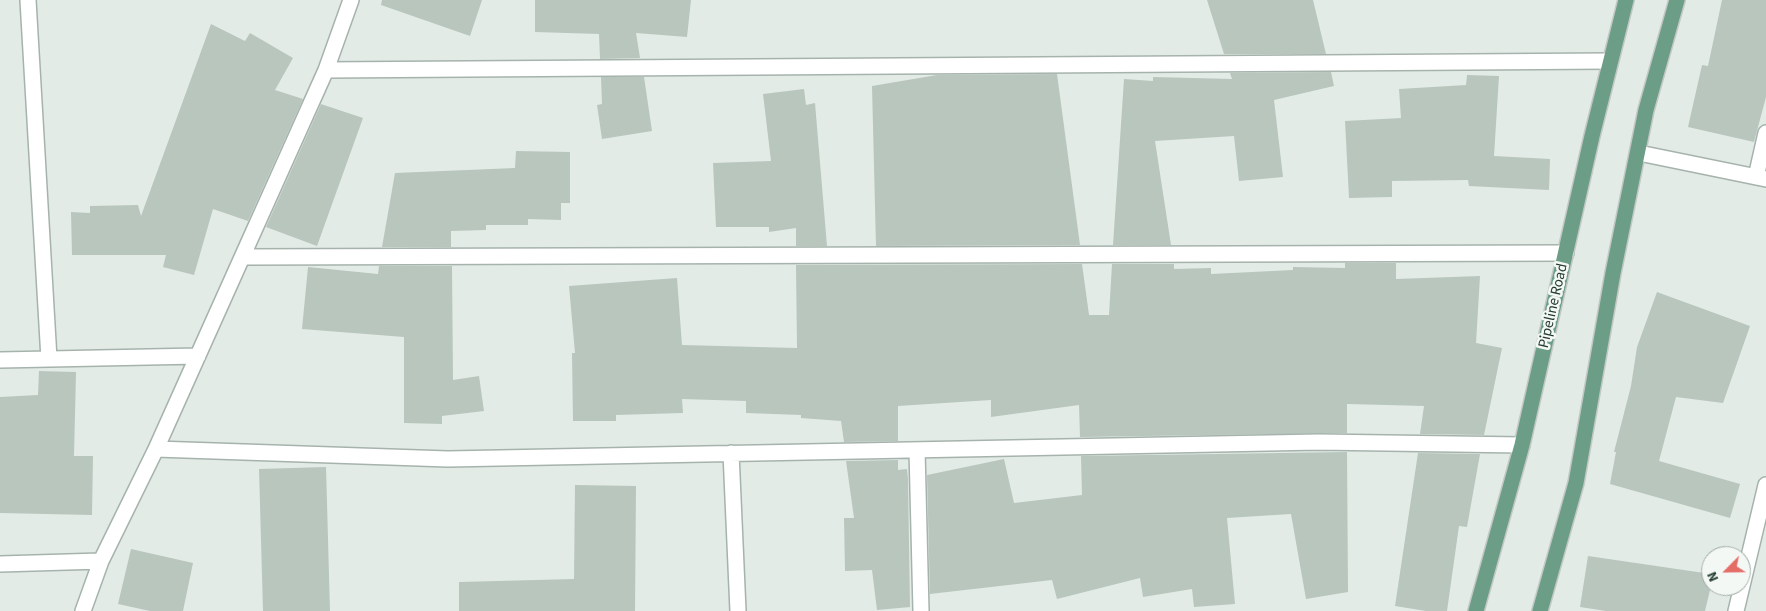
<!DOCTYPE html>
<style>
body{margin:0}
#map{position:relative;width:1766px;height:611px;overflow:hidden;background:#e3ebe6;font-family:"Source Sans 3",sans-serif}
canvas{display:block}
.north{position:absolute;left:1701px;top:546px;width:50px;height:50px;box-sizing:border-box;background:#f3f8f5;border:1px solid #a0aca6;border-radius:50%;rotate:247deg;font-size:14px;font-weight:700;line-height:20px;text-align:center;color:#243b30}
.north::after{content:'';display:block;margin:auto;width:18px;height:22px;background:#e56d68;clip-path:polygon(50% 0,100% 100%,50% 72%,0 100%)}
</style>
<div id="map">
<canvas width="1766" height="611"></canvas>
<div class="north">N</div>
</div>
<script>
const c = document.querySelector('canvas').getContext('2d');
c.lineJoin = 'round';
function fillPath(path, color) {
  c.fillStyle = color;
  c.fill(path, 'evenodd');
}
function shape(rows) {
  const path = new Path2D();
  for (const r of rows) {
    path.moveTo(r[0], r[1]);
    for (let i = 2; i < r.length; i += 2) path.lineTo(r[i], r[i + 1]);
  }
  return path;
}
function stroke(path, color, width, dash) {
  c.strokeStyle = color;
  c.lineWidth = width;
  c.lineCap = dash ? 'butt' : 'round';
  c.setLineDash(dash || []);
  c.stroke(path);
}
function write(font, color, halo, rows, align = 'center') {
  c.font = font + ' "Source Sans 3",sans-serif';
  c.lineWidth = 5;
  c.setLineDash([]);
  c.textBaseline = 'middle';
  c.strokeStyle = halo;
  c.fillStyle = color;
  for (const [text, x, y, turn = 0] of rows) {
    c.save();
    c.translate(x, y);
    c.rotate((+turn || 0) * Math.PI / 180);
    c.textAlign = isNaN(turn) ? turn : align;
    if (halo) c.strokeText(text, 0, 0);
    c.fillText(text, 0, 0);
    c.restore();
  }
}
fillPath(shape([
 [382,0,482,0,470,36,381,5],
 [535,0,691,0,687,37,636,33,640,58,600,59,599,34,535,32],
 [1207,0,1313,0,1326,54,1224,54],
 [1722,0,1766,0,1766,97,1754,142,1688,127,1702,65,1708,66],
 [211,24,245,41,250,33,293,58,275,90,303,99,248,221,213,209,194,275,163,267,166,255,72,255,71,212,90,213,90,206,138,205,141,216],
 [1331,72,1334,86,1274,100,1283,177,1239,181,1234,136,1155,141,1171,245,1113,245,1124,79,1153,81,1153,77,1232,79,1230,73],
 [1057,74,1080,245,876,246,872,86,937,75],
 [1467,75,1499,76,1494,156,1550,159,1549,190,1469,186,1468,180,1392,181,1392,197,1349,198,1345,121,1401,118,1399,89,1466,85],
 [601,77,644,77,652,131,602,139,597,105,602,104],
 [804,89,806,105,815,103,827,246,796,246,796,228,769,232,769,227,716,227,713,163,771,161,763,94],
 [321,104,363,118,317,246,266,227],
 [516,151,570,152,570,203,561,203,561,220,528,219,528,225,486,225,486,230,451,231,451,247,382,247,395,173,515,168],
 [1345,263,1396,263,1396,279,1480,276,1476,343,1502,348,1484,435,1420,434,1424,406,1347,404,1347,433,1080,437,1079,405,991,417,991,400,898,406,898,441,844,442,841,421,801,418,801,415,746,413,746,401,682,399,683,413,616,415,616,421,573,421,572,353,575,353,569,286,677,278,682,345,797,348,796,265,1082,264,1089,315,1109,315,1112,264,1174,264,1174,269,1211,268,1211,274,1293,270,1293,267,1345,268],
 [379,266,452,266,453,380,479,376,484,411,442,416,442,424,404,423,404,337,302,329,308,267,378,274],
 [1657,292,1750,326,1723,403,1676,397,1659,461,1740,484,1730,518,1610,484,1616,452,1614,452,1631,386,1637,347],
 [39,371,76,372,74,456,93,456,92,515,0,513,0,397,38,395],
 [1347,452,1348,592,1306,599,1291,514,1227,518,1235,604,1194,607,1192,589,1143,597,1140,578,1057,599,1052,580,930,594,927,475,1004,459,1014,503,1082,495,1081,456],
 [1418,453,1480,454,1467,527,1459,526,1447,611,1426,611,1395,606],
 [898,460,898,470,907,469,908,479,910,607,877,610,872,570,845,571,844,518,854,518,846,461],
 [326,467,330,611,263,611,259,469],
 [575,485,636,486,635,611,459,611,459,582,574,579],
 [131,549,193,563,183,611,150,611,118,604],
 [1588,556,1711,574,1711,586,1705,611,1606,611,1580,607]
]), '#b8c6be');
const minor = shape([
 [28,0,49,359],
 [326,70,1609,61],
 [1639,153,1766,179],
 [1756,177,1766,133],
 [244,257,1566,253],
 [0,360,198,356],
 [156,449,326,70,351,0],
 [917,450,921,611],
 [731,453,738,611],
 [0,564,101,561,156,449,448,459,1319,442,1522,445],
 [83,611,101,561],
 [1736,611,1766,485]
]);
const major = shape([
 [1476,611,1522,445,1592,136,1626,0],
 [1540,611,1576,483,1613,273,1646,110,1677,0]
]);
stroke(minor, '#a6b3ac', 18);
stroke(major, '#c2c8c5', 18);
stroke(minor, '#fff', 15);
stroke(major, '#6c9d86', 15);
write('15px', '#243b30', '#f3f8f5', [
 ["Pipeline Road",1554,306,-77]
]);
</script>
